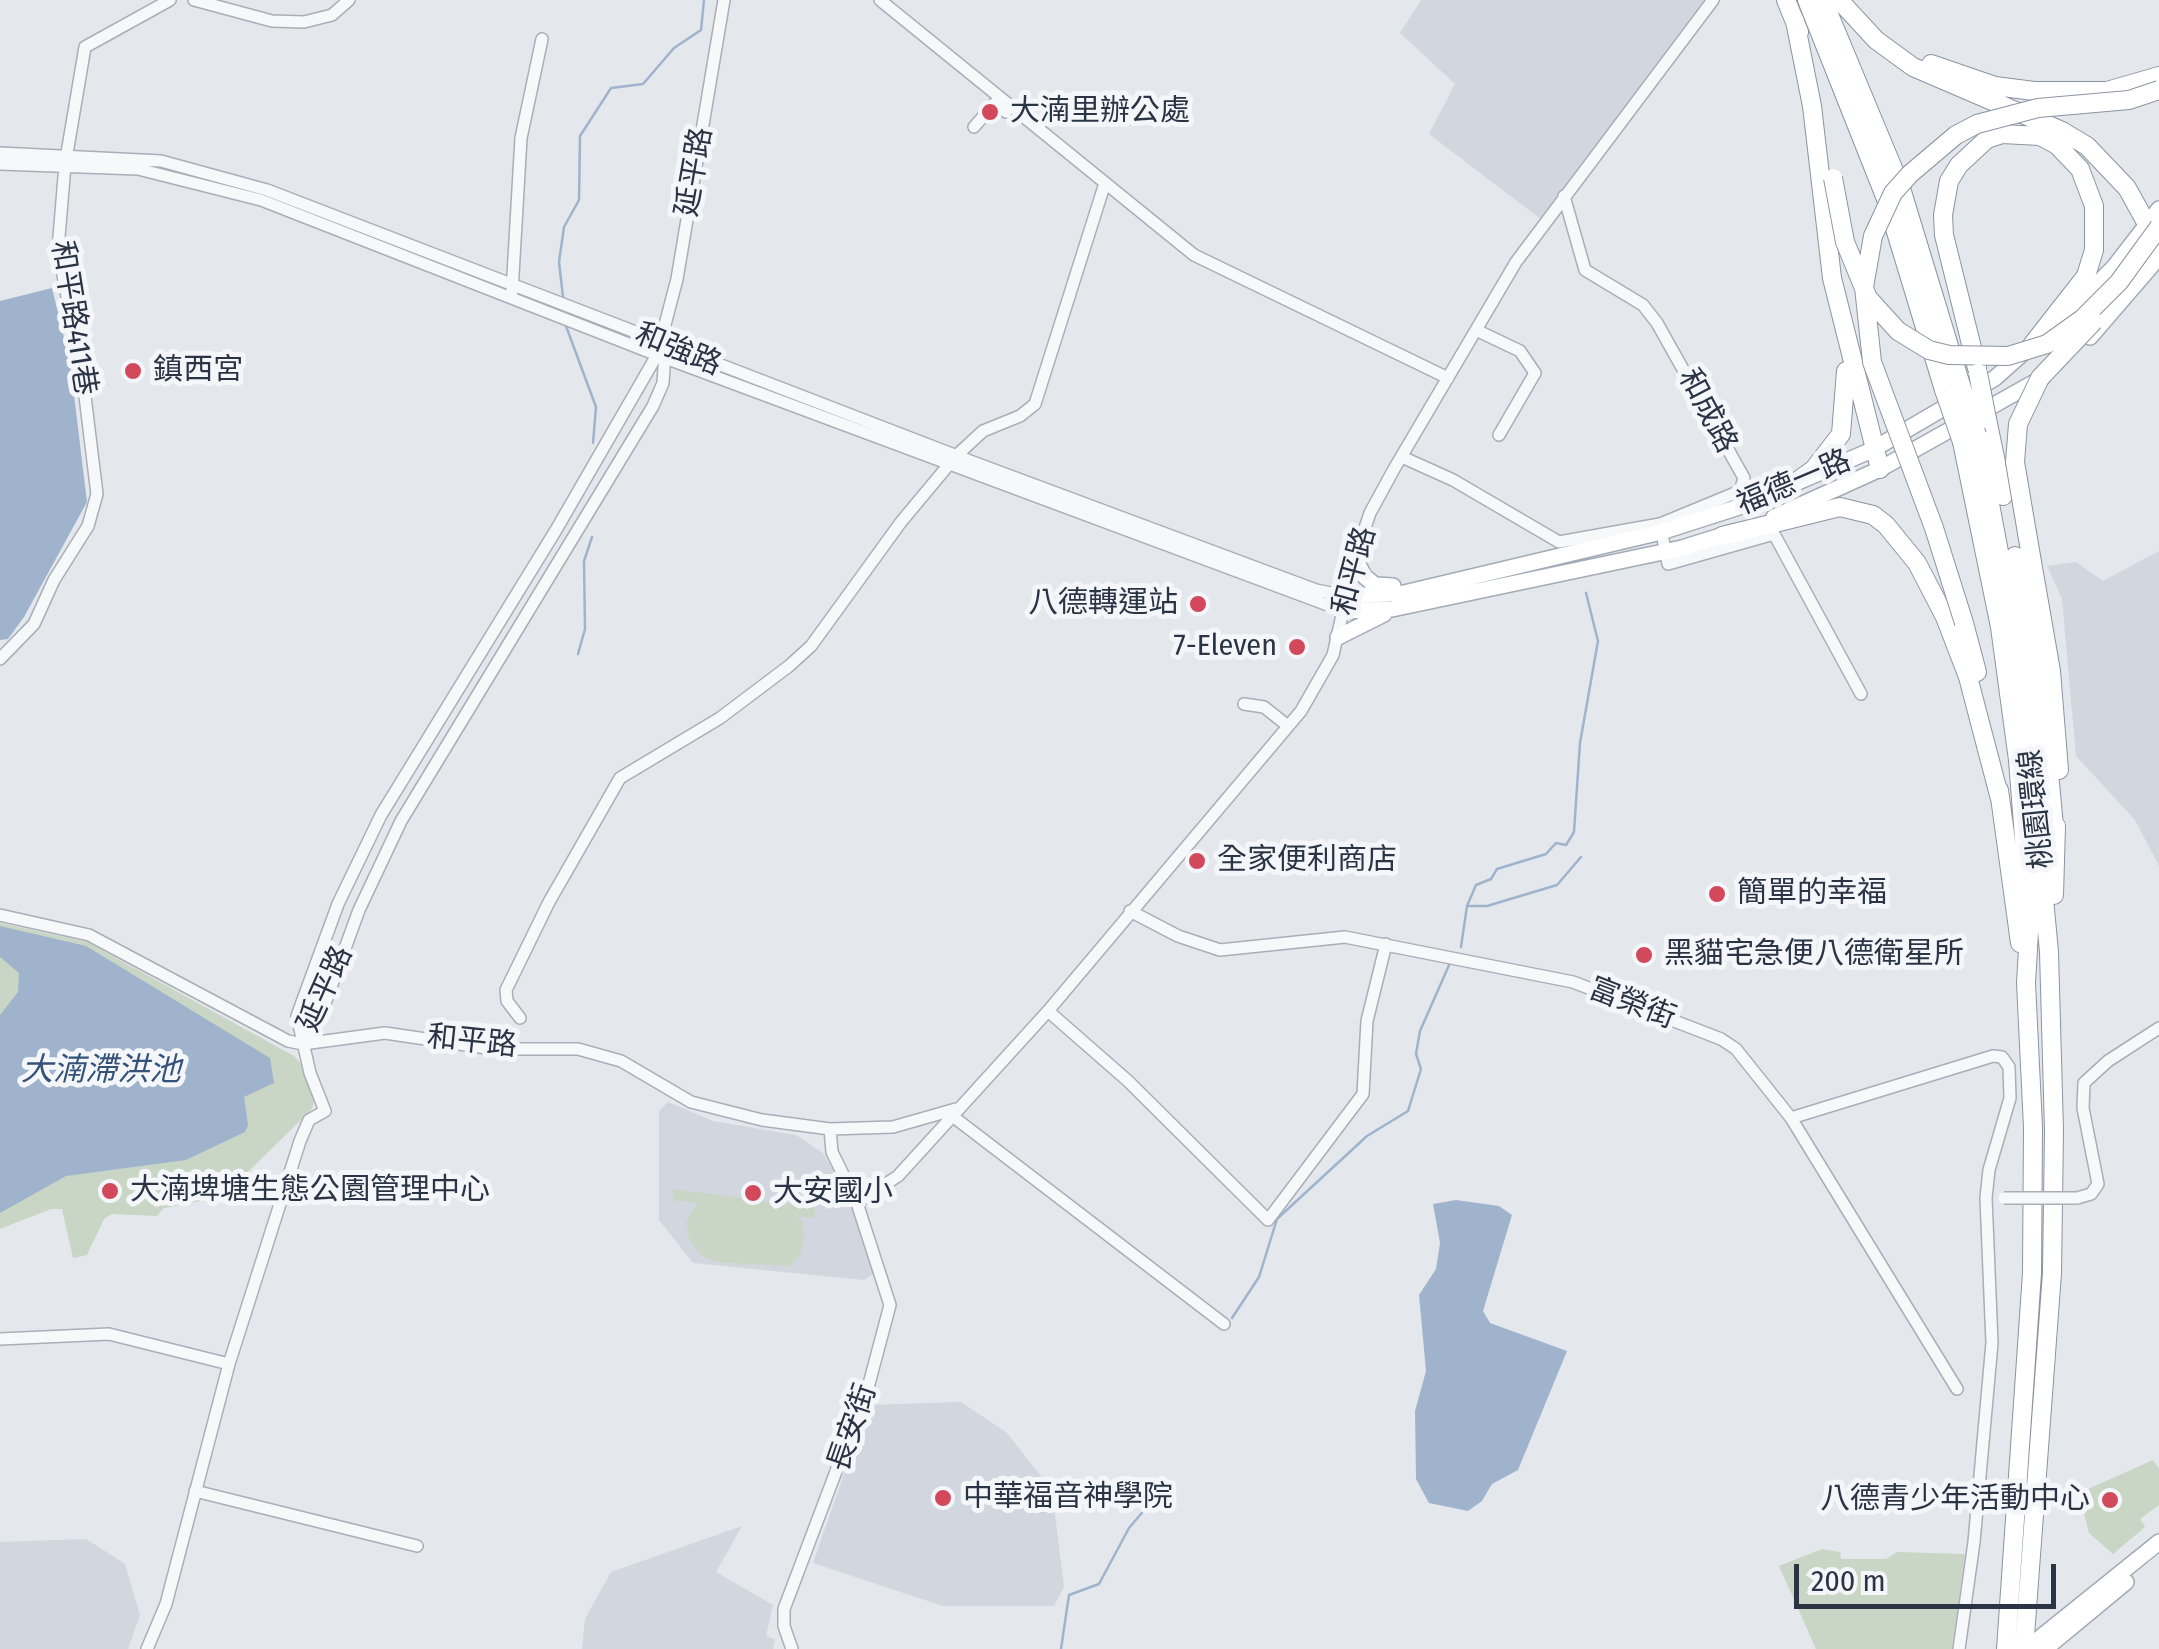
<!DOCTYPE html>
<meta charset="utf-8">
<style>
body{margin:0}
#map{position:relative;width:2159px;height:1649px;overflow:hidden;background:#e4e7ec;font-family:"Fira Sans Condensed",sans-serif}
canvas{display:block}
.scale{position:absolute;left:1794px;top:1564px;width:262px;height:45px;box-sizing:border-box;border:5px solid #2b3445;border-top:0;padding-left:12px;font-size:30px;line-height:35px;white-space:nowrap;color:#2b3445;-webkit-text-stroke:8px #f4f6f9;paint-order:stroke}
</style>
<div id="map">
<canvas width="2159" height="1649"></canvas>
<div class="scale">200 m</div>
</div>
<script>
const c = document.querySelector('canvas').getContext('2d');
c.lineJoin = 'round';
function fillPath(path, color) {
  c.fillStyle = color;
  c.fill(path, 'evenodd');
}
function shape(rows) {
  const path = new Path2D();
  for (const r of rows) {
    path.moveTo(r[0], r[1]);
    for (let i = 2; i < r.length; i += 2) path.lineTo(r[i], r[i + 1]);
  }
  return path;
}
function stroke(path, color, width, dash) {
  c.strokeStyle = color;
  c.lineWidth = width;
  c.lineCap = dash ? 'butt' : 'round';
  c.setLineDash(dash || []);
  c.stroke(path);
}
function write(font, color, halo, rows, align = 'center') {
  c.font = font + ' "Fira Sans Condensed","Noto Sans TC",sans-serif';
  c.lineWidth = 10;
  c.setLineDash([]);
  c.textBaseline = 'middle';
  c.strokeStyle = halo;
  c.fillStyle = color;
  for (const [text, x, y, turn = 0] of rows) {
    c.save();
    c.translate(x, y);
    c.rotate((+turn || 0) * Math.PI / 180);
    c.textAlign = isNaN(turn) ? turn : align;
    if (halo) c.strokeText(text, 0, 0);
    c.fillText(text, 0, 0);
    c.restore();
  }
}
fillPath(shape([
 [1421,0,1707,0,1542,220,1429,134,1455,84,1400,33],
 [2159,551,2159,866,2135,820,2076,756,2062,599,2047,566,2076,562,2103,581],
 [668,1102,713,1121,796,1135,823,1153,853,1204,877,1272,864,1280,693,1263,659,1220,659,1111],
 [961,1402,1006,1432,1044,1480,1055,1515,1064,1587,1054,1606,943,1606,813,1563,868,1405],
 [742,1526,716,1572,773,1605,766,1636,775,1639,773,1649,582,1649,585,1619,611,1572],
 [86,1539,125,1564,140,1615,128,1649,0,1649,0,1542]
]), '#d2d6de');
fillPath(shape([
 [0,923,87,942,294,1056,303,1066,315,1098,312,1109,245,1175,205,1200,164,1208,157,1216,112,1214,104,1219,87,1255,73,1258,62,1209,51,1209,0,1229],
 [674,1189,815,1208,814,1218,797,1216,803,1223,804,1239,800,1255,789,1266,715,1262,699,1254,688,1236,687,1220,698,1203,673,1200],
 [2153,1460,2159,1469,2159,1505,2140,1519,2145,1527,2113,1554,2089,1533,2079,1493],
 [1822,1549,1840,1552,1841,1559,1886,1559,1897,1552,1965,1554,1952,1649,1816,1649,1779,1566]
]), '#c9d6c5');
fillPath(shape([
 [52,288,70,362,87,502,24,617,8,639,0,640,0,301],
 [0,926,86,946,270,1058,274,1083,244,1097,248,1125,245,1132,186,1160,66,1176,0,1213,0,1015,18,992,19,973,0,957],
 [1456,1200,1499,1206,1512,1215,1483,1311,1490,1323,1567,1351,1518,1470,1492,1484,1482,1501,1468,1511,1429,1503,1416,1479,1415,1411,1426,1371,1419,1295,1436,1269,1440,1243,1433,1204]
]), '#9fb4cc');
stroke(shape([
 [563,297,559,262,564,227,579,200,580,136,611,88,643,84,674,48,701,30,704,0],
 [566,326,596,407,593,443],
 [578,654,585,629,584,561,592,537],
 [1468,906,1487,906,1557,885,1581,857],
 [1461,947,1467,906,1476,885,1491,879,1497,869,1546,854,1556,843,1566,845,1574,832,1580,743,1598,641,1586,593],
 [1232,1318,1259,1277,1277,1219,1367,1136,1408,1111,1421,1069,1416,1054,1420,1031,1450,963],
 [1061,1649,1069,1595,1099,1584,1129,1528,1146,1508,1146,1494]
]), '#9fb4cc', 2.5);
const minor = shape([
 [194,0,272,21,304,22,332,15,349,0],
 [880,0,1194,255,1448,378],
 [974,127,995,103,1006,112],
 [0,153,161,161,267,190,970,461,1316,590,1346,596],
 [0,164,138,169,261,200,657,355,1344,611],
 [1564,196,1585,270,1643,305,1657,323,1744,478,1740,491,1660,524,1668,564,1774,534,1861,694],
 [512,292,521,138,542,39],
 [1476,330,1520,351,1535,373,1499,435],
 [1402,457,1453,480,1559,542,1660,524],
 [0,659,34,624,54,580,88,526,97,494,83,380,58,249,65,165,85,47,170,0],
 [1244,704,1264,707,1288,726],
 [1130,911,1178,936,1220,950,1345,937,1573,982,1721,1039,1736,1049,1791,1118,1957,1389],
 [0,915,89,935,288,1041,303,1044,385,1033,493,1049,578,1049,621,1061,691,1102,762,1120,830,1129,893,1127,956,1109],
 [1048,1011,1128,1081,1268,1220,1363,1094,1367,1021,1386,944],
 [520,1018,507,1001,506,990,549,902,620,778,720,718,789,666,811,646,901,522,956,456,983,431,1020,416,1035,404,1105,183],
 [303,1044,320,1017,359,910,401,821,653,406,663,383,665,353],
 [951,1115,1224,1324],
 [1791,1118,1993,1056,2002,1057,2009,1067,2010,1098,1989,1170,1986,1198,1992,1343,1974,1542,1959,1649],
 [2077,1198,2091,1194,2098,1184,2083,1108,2084,1083,2108,1061,2159,1028],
 [857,1203,898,1176,1048,1011,1301,711,1333,655,1355,558,1370,513,1394,469,1516,262,1713,0],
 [0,1339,109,1334,229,1364],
 [195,1491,417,1546],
 [147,1649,166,1604,229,1364,300,1141,309,1120,325,1111,310,1073,297,1016,338,904,381,815,556,530,657,355,677,279,724,0],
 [792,1649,784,1626,784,1609,869,1384,890,1305,857,1203,832,1152,830,1129]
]);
const major = shape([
 [2049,332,2114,267,2159,209],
 [2090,337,2159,257],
 [1774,517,1880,469,2042,378],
 [1355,558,1364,576,1375,585,1393,586],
 [1346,596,1404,593,1661,532,1742,506,1872,450,1995,378,2023,353],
 [1344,611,1392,609,1682,548,1733,532],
 [1338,637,1384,614],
 [2026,1649,2159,1542],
 [2045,1649,2126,1582]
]);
const highway = shape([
 [1786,0,1799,32],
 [1807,0,1886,199,1944,390],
 [1823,0,1900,185,1960,382],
 [1839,0,1876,40,1913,67,2062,131,2087,146,2127,188,2148,226,2158,259],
 [1795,21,1812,106,1832,278,1880,469],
 [1931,64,1995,86,2034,91,2107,91,2159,76],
 [1977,368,1944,235,1943,215,1949,181,1959,165,1987,139,2002,134,2040,136,2057,145,2080,169,2094,206,2094,250,2086,276,2032,345],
 [1987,419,2003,496],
 [1977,435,2024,685,2049,952,2054,1131,2052,1273,2024,1649],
 [1962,442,2000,627,2018,760,2030,915,2026,983,2033,1127,2032,1273,2006,1649],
 [1782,492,1814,469,1841,434,1846,371],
 [2027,533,2051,671,2059,770],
 [1722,536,1840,507,1873,515,1886,525,1917,563,1945,617,1968,677,2000,799],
 [2015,556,2043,708,2055,837],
 [1964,623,1977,672],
 [1999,790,2020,943],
 [2054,895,2056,826]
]);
stroke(minor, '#a9aeb7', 14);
stroke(major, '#a3abb8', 18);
stroke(highway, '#8b94a3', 20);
stroke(minor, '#f7f8fa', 11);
stroke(major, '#fff', 15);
stroke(highway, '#fff', 18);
const minorBridge = shape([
 [2004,1198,2077,1198]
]);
const highwayBridge = shape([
 [1833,178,1845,242,1868,298,1898,331,1929,350,1949,355,2008,356,2047,344,2082,319,2119,282,2159,227],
 [1978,373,1987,419],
 [1960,382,1977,435],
 [1944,390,1962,442],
 [2027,533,2015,462,2018,424,2040,378,2094,321],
 [1964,623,1934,528,1872,362,1864,287,1873,236,1893,193,1910,174,1956,135,1977,124,2038,108,2129,100,2159,90]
]);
stroke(minorBridge, '#a9aeb7', 14, []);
stroke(highwayBridge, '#8b94a3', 20, []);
stroke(minorBridge, '#f7f8fa', 11);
stroke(highwayBridge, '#fff', 18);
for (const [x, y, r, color] of [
 [990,112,10,"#d1495b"],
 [133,371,10,"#d1495b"],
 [1198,604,10,"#d1495b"],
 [1297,647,10,"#d1495b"],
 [1197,861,10,"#d1495b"],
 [1717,894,10,"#d1495b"],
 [1644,955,10,"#d1495b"],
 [110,1191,10,"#d1495b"],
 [753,1193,10,"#d1495b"],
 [943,1498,10,"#d1495b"],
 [2110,1500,10,"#d1495b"]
]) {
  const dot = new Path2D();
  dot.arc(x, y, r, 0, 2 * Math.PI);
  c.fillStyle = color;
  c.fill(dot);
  stroke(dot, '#f4f6f9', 4);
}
write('30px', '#2b3445', '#f4f6f9', [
 ["大湳里辦公處",1010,112],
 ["鎮西宮",153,371],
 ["八德轉運站",1178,604,"right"],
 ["7-Eleven",1277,647,"right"],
 ["全家便利商店",1217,861],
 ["簡單的幸福",1737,894],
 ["黑貓宅急便八德衛星所",1664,955],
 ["大湳埤塘生態公園管理中心",130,1191],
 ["大安國小",773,1193],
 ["中華福音神學院",963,1498],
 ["八德青少年活動中心",2090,1500,"right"]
], 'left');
write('30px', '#2b3445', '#f4f6f9', [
 ["延平路",695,172,-80],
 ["和平路411巷",73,318,81],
 ["和強路",678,350,22],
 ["和成路",1707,411,62],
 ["福德一路",1794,483,-23],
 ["和平路",1355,571,-75],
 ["桃園環線",2037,809,-96],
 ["延平路",326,989,-66],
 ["富榮街",1632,1004,21],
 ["和平路",472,1042,6],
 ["長安街",853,1428,-71]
]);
write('italic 32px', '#34527a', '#f4f6f9', [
 ["大湳滯洪池",101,1071]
]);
</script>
